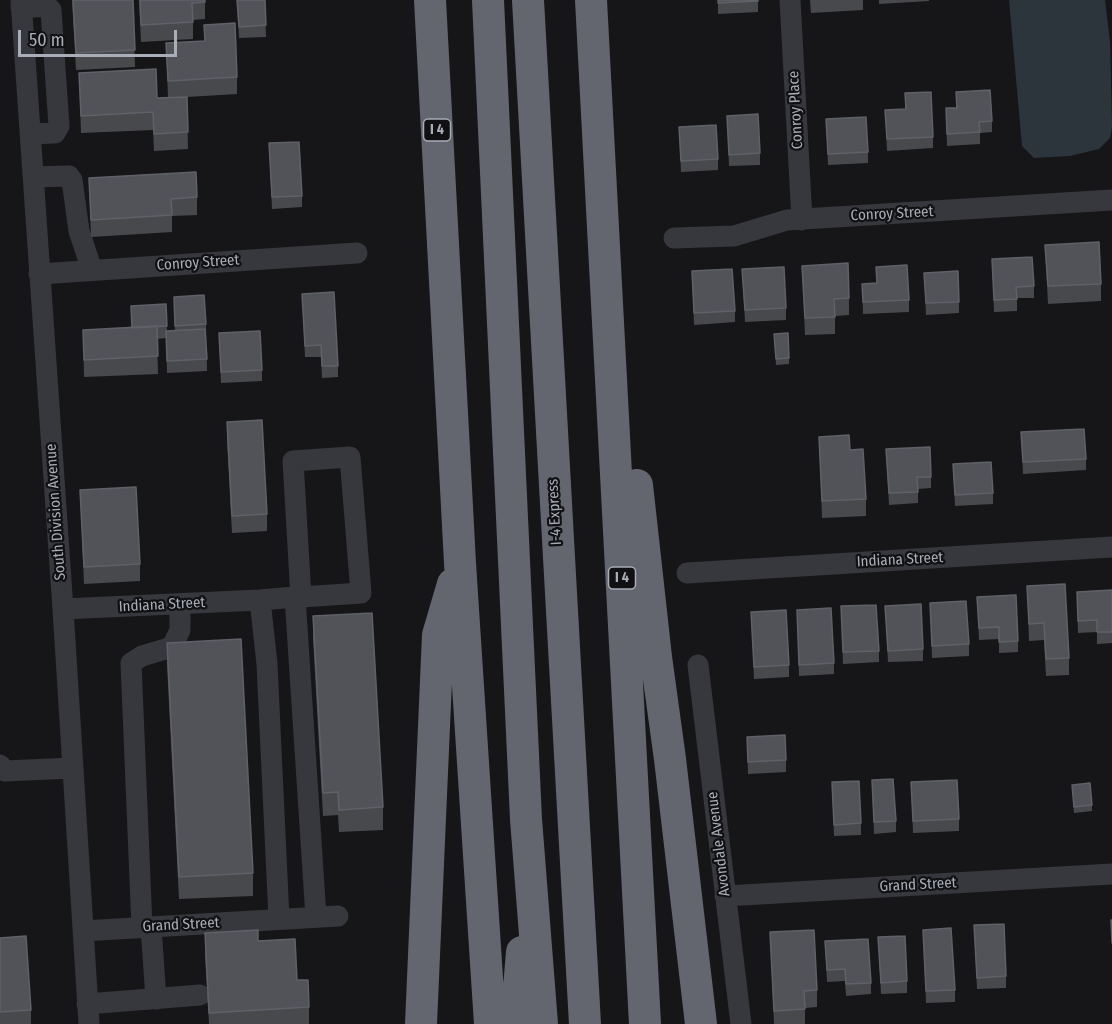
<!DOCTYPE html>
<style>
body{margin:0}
#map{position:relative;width:1112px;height:1024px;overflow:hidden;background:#161618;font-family:"Fira Sans Condensed",sans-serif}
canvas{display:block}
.scale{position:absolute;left:18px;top:30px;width:159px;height:27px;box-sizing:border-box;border:3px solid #a8adb8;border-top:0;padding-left:8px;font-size:18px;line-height:21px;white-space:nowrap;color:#a8adb8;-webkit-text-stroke:4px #111113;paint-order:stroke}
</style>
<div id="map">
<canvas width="1112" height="1024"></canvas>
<div class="scale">50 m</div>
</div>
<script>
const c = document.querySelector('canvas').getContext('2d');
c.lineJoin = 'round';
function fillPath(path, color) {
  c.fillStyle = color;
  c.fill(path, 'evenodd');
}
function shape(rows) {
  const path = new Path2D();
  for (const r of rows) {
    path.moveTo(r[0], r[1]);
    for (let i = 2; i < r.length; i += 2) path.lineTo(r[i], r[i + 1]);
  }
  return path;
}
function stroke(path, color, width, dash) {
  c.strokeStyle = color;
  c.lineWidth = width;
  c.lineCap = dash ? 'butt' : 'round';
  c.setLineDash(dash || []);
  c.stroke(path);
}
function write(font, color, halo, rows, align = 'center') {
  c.font = font + ' "Fira Sans Condensed",sans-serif';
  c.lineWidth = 4.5;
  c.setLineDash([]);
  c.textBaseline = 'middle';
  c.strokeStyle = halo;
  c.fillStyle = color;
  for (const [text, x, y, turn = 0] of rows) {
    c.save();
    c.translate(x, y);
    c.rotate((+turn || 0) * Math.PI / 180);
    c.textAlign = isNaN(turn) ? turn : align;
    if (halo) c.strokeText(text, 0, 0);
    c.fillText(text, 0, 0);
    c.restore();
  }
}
fillPath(shape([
 [1009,0,1105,0,1110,42,1112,127,1110,138,1099,149,1070,156,1034,158,1022,146]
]), '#2c353c');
stroke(shape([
 [21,0,63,609,89,1024],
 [790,0,802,220],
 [21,8,47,6,51,10,59,126,55,133,30,134],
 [33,177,69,176,72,180,79,231,92,270],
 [674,238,734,236,787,220,1112,200],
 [39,274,357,253],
 [687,573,1112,547],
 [295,597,316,917],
 [260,600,267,664,279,919],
 [63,609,260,600,295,597,301,597,361,593,350,457,293,461,301,597],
 [698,665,741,1024],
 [0,765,5,771,72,768],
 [725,896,1112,874],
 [142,927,131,663,142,656,172,647,180,630,180,604],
 [151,927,156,999],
 [83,931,338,916],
 [87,1004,200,995]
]), '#37383d', 21);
stroke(shape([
 [430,0,460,563,490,1024],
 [488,0,526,819,542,1024],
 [528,0,585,1024],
 [591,0,645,1024],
 [637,485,656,657,670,759,701,1024],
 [421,1024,438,635,453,584],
 [516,1024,522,952]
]), '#63666e', 32);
fillPath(shape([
 [72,0,133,0,135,67,76,70],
 [139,0,205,0,205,19,193,20,193,39,141,42],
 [237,0,265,0,266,37,239,38],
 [718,0,758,0,758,12,718,14],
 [810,0,863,0,863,10,811,13],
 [879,0,929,0,929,1,879,4],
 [204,25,237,77,237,94,187,97,188,149,154,151,153,130,81,133,79,73,157,98,168,98,166,43,204,41],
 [956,92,992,121,992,132,980,133,980,144,947,146,946,108,956,108],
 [905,93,933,137,933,148,887,151,885,110,905,109],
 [727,116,760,153,760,165,729,166],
 [826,119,868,152,868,163,828,165],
 [679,127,718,159,718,170,681,172],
 [269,143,302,196,302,207,272,209],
 [89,178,197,197,197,215,172,216,172,232,91,237],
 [1045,245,1101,284,1101,301,1048,304],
 [992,259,1034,286,1034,298,1017,298,1017,311,994,312],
 [802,266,849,298,849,315,835,316,835,334,805,335],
 [876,267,909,300,909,312,863,314,862,284,876,283],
 [742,269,786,308,786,320,745,322],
 [692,271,735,311,735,322,694,325],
 [924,273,959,302,959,313,926,315],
 [302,294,338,366,338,377,322,378,321,357,305,357],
 [174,297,206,324,207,371,167,373,166,338,157,339,158,374,84,377,83,330,132,328,131,306,166,304,167,331,175,331],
 [219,333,262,370,262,381,221,383],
 [774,334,789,358,789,364,776,365],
 [227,422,267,514,267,531,232,533,227,439],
 [1021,432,1086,459,1086,470,1023,474],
 [819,437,866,499,866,516,822,518],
 [886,449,931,477,931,488,918,489,918,503,889,505],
 [953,464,993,493,993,504,955,506],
 [80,490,140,564,140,581,84,584],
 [1027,586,1069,658,1069,675,1046,676,1044,640,1029,641],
 [1112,590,1112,643,1097,644,1097,632,1078,633,1077,592],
 [977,597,1018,641,1018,652,999,653,999,639,979,640],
 [930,603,969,644,969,656,932,658],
 [841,606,879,651,879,662,843,664],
 [885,606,923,649,923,661,888,662],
 [797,610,834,663,834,674,799,676],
 [751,612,789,665,789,677,754,679],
 [313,616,383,807,383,830,339,832,338,815,323,816,313,639],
 [167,643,253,873,253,896,179,899,167,665],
 [747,737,786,760,786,772,748,774],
 [872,780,896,821,896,832,874,834],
 [832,782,861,823,861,835,834,836],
 [911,782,959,819,959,831,913,833],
 [1072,785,1092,805,1092,811,1074,813],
 [974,925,1006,976,1006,988,977,989],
 [923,930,955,990,955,1002,926,1003],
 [770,932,817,990,817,1007,805,1008,805,1024,774,1024],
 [205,933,258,941,297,980,309,1007,309,1024,209,1024,205,955],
 [878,937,907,981,907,993,881,994],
 [0,938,31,1010,31,1024,0,1024],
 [825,941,871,983,871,994,846,996,845,981,827,982]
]), '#47494d');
const building = shape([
 [73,0,133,0,135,50,76,53,73,0],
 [140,0,205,0,205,2,192,3,193,22,141,25,140,0],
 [237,0,265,0,266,25,239,27,237,0],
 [718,0,758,0,758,1,718,3,718,0],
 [235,23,237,77,168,81,166,43,205,41,204,25,235,23],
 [156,69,157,98,187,97,188,132,154,134,153,112,81,116,79,73,156,69],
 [990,90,992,121,979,122,980,132,947,134,946,108,957,108,956,92,990,90],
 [931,92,933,137,887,139,885,110,906,109,905,93,931,92],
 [758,114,760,153,729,155,727,116,758,114],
 [866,117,868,152,828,154,826,119,866,117],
 [716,125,718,159,681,161,679,127,716,125],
 [299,142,302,196,272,197,269,143,299,142],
 [196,172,197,197,171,199,172,215,91,220,89,178,196,172],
 [1099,242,1101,284,1048,286,1045,245,1099,242],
 [1032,257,1034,286,1016,287,1017,299,994,300,992,259,1032,257],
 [848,263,849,298,834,299,835,317,805,318,802,266,848,263],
 [907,265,909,300,863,302,862,284,877,283,876,267,907,265],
 [784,267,786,308,745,310,742,269,784,267],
 [732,269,735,311,694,313,692,271,732,269],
 [958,271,959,302,926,303,924,273,958,271],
 [334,292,338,366,322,366,321,345,305,346,302,294,334,292],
 [204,295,206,324,175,326,174,297,204,295],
 [166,304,167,326,132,328,131,306,166,304],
 [157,326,158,356,84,360,83,330,157,326],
 [205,329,207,359,167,361,166,331,205,329],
 [260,331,262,370,221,372,219,333,260,331],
 [788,333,789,358,776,359,774,334,788,333],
 [262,420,267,514,232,516,227,422,262,420],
 [1084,429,1086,459,1023,462,1021,432,1084,429],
 [849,435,850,450,863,449,866,499,822,501,819,437,849,435],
 [930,447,931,477,917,477,918,492,889,493,886,449,930,447],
 [991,462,993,493,955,495,953,464,991,462],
 [136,487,140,564,84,567,80,490,136,487],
 [1065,584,1069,658,1046,659,1044,623,1029,624,1027,586,1065,584],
 [1112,590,1112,632,1097,632,1097,620,1078,621,1077,592,1112,590],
 [1016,595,1018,641,999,642,999,627,979,628,977,597,1016,595],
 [966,601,969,644,932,646,930,603,966,601],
 [921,604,923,649,888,651,885,606,921,604],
 [876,605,879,651,843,652,841,606,876,605],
 [831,608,834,663,799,665,797,610,831,608],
 [786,610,789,665,754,667,751,612,786,610],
 [372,613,383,807,339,810,338,792,323,793,313,616,372,613],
 [241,639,253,873,179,877,167,643,241,639],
 [785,735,786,760,748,762,747,737,785,735],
 [893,779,896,821,874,822,872,780,893,779],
 [957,780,959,819,913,821,911,782,957,780],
 [859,781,861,823,834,825,832,782,859,781],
 [1090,783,1092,805,1074,807,1072,785,1090,783],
 [1111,920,1112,920,1112,943,1111,920],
 [1004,924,1006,976,977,978,974,925,1004,924],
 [951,928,955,990,926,991,923,930,951,928],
 [258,930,258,941,295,939,297,980,308,980,309,1007,209,1013,205,933,258,930],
 [814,930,817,990,804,991,805,1009,774,1011,770,932,814,930],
 [26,936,31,1010,0,1012,0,938,26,936],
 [905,936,907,981,881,983,878,937,905,936],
 [868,939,871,983,846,984,845,969,827,970,825,941,868,939]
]);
fillPath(building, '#525359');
stroke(building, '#5f6168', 1.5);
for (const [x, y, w] of [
 [437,130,27],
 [622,578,27]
]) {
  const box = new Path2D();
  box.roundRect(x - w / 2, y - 11, w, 22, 4.5);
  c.fillStyle = '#111113';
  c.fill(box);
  stroke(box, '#a8adb8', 1.5);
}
write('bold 14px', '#a8adb8', null, [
 ["I 4",437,130],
 ["I 4",622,578]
]);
write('15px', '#a8adb8', '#111113', [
 ["Conroy Place",796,110,-93],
 ["Conroy Street",892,214,-3],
 ["Conroy Street",198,263,-4],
 ["South Division Avenue",56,512,-94],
 ["I-4 Express",555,512,-93],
 ["Indiana Street",900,560,-3],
 ["Indiana Street",162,605,-3],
 ["Avondale Avenue",719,844,-97],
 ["Grand Street",918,885,-3],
 ["Grand Street",181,925,-3]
]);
</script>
